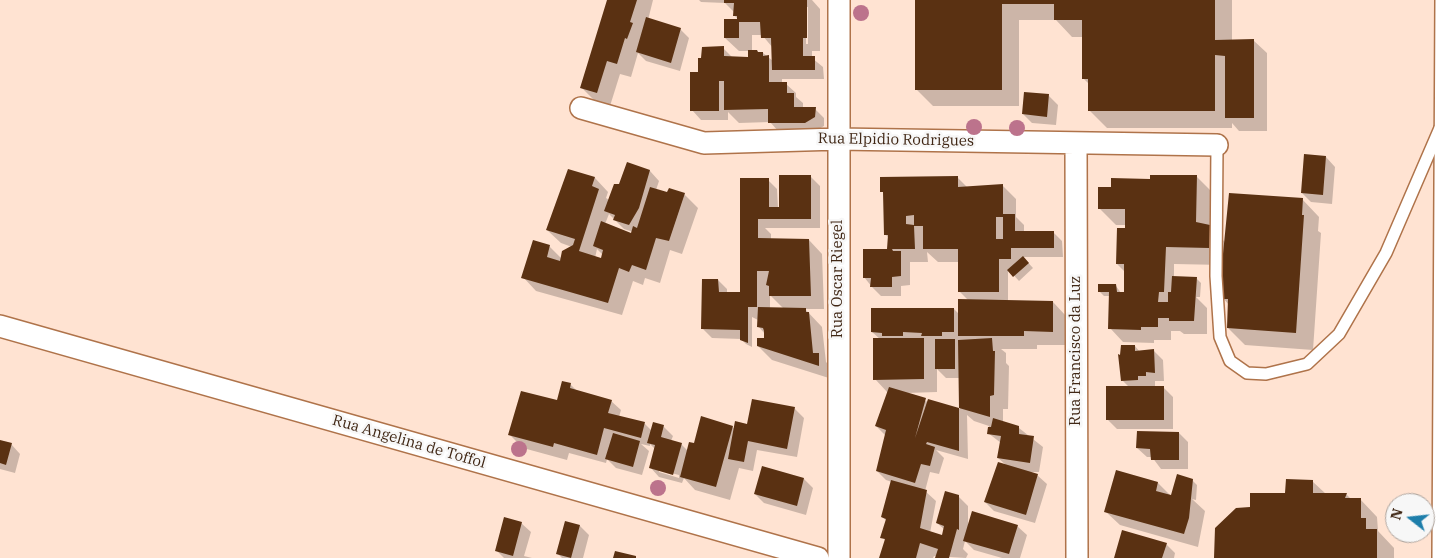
<!DOCTYPE html>
<style>
body{margin:0}
#map{position:relative;width:1450px;height:558px;overflow:hidden;background:#ffe3d2;font-family:"IBM Plex Serif",serif}
canvas{display:block}
.north{position:absolute;left:1385px;top:493px;width:50px;height:50px;box-sizing:border-box;background:#f7f7f7;border:1px solid #aea49d;border-radius:50%;rotate:286deg;font-size:14px;font-weight:700;line-height:20px;text-align:center;color:#402715}
.north::after{content:'';display:block;margin:auto;width:18px;height:22px;background:#1e7eaa;clip-path:polygon(50% 0,100% 100%,50% 72%,0 100%)}
</style>
<div id="map">
<canvas width="1450" height="558"></canvas>
<div class="north">N</div>
</div>
<script>
const c = document.querySelector('canvas').getContext('2d');
c.lineJoin = 'round';
function fillPath(path, color) {
  c.fillStyle = color;
  c.fill(path, 'evenodd');
}
function shape(rows) {
  const path = new Path2D();
  for (const r of rows) {
    path.moveTo(r[0], r[1]);
    for (let i = 2; i < r.length; i += 2) path.lineTo(r[i], r[i + 1]);
  }
  return path;
}
function stroke(path, color, width, dash) {
  c.strokeStyle = color;
  c.lineWidth = width;
  c.lineCap = dash ? 'butt' : 'round';
  c.setLineDash(dash || []);
  c.stroke(path);
}
function write(font, color, halo, rows, align = 'center') {
  c.font = font + ' "IBM Plex Serif",serif';
  c.lineWidth = 5;
  c.setLineDash([]);
  c.textBaseline = 'middle';
  c.strokeStyle = halo;
  c.fillStyle = color;
  for (const [text, x, y, turn = 0] of rows) {
    c.save();
    c.translate(x, y);
    c.rotate((+turn || 0) * Math.PI / 180);
    c.textAlign = isNaN(turn) ? turn : align;
    if (halo) c.strokeText(text, 0, 0);
    c.fillText(text, 0, 0);
    c.restore();
  }
}
fillPath(shape([
 [608,0,653,0,648,20,680,29,689,38,680,71,646,61,638,53,631,77,620,74,610,106,595,101,581,87],
 [699,0,812,0,820,9,820,51,812,51,812,58,823,67,824,79,782,79,782,84,786,84,796,93,796,97,803,103,803,108,815,109,824,118,824,126,815,131,779,132,770,122,739,123,728,112,728,120,701,120,692,110,703,60,723,48,733,58,749,58,749,51,739,51,725,38,739,20,734,15,734,12,725,3,701,2],
 [806,7,808,7,808,44,806,44],
 [752,35,762,35,773,48,773,61,763,53,752,51],
 [916,0,1232,0,1232,41,1253,40,1267,53,1267,131,1239,131,1232,123,1232,128,1107,128,1090,111,1090,85,1083,78,1083,37,1072,37,1056,20,1019,20,1019,106,933,106,916,89],
 [1048,95,1058,105,1056,125,1032,123,1023,114],
 [1326,157,1335,167,1332,204,1311,202,1302,193],
 [627,164,650,171,659,181,656,190,668,194,684,194,698,208,682,254,670,250,660,283,645,278,643,285,633,281,622,315,536,291,523,277,549,246,562,259,572,247,561,243,547,230,569,170,595,178,608,192,606,198,609,200,620,185],
 [609,214,624,229,633,232,632,234,605,224],
 [597,249,603,255,601,260,595,258],
 [811,177,820,186,820,228,765,228,771,234,771,240,809,240,822,254,824,309,805,309,822,327,826,362,832,368,832,379,772,360,758,346,765,340,765,334,758,326,758,320,752,317,752,347,746,344,741,339,712,338,703,329,718,280,727,289,727,293,741,295,741,179,768,180,777,189,778,208,781,208],
 [770,295,784,309,770,309],
 [1197,177,1214,194,1213,230,1225,242,1302,199,1319,217,1318,231,1321,233,1313,350,1245,345,1228,328,1229,305,1223,298,1223,265,1174,264,1174,277,1196,278,1201,283,1200,297,1196,297,1207,308,1207,334,1184,334,1180,331,1171,331,1171,340,1154,340,1154,343,1123,342,1110,328,1110,296,1104,296,1099,291,1116,286,1121,293,1125,293,1125,272,1117,264,1126,225,1116,225,1099,208,1112,188,1152,180],
 [958,178,968,188,1002,185,1016,199,1016,217,1024,225,1024,232,1053,232,1062,241,1063,257,1023,257,1033,268,1019,281,1008,269,1008,301,1053,302,1066,316,1066,345,1037,345,1037,349,1001,349,1006,353,1006,363,1009,366,1008,409,1003,409,1003,423,1019,428,1043,447,1039,472,1026,472,1037,475,1047,484,1035,523,994,511,985,502,1007,466,998,458,1001,443,988,433,989,426,974,421,967,415,968,459,936,450,944,458,939,474,930,472,925,491,936,501,930,533,943,537,945,530,937,523,958,496,968,506,968,528,1017,526,1027,535,1020,558,1002,558,974,550,965,541,963,549,968,554,966,558,934,556,933,558,880,558,886,541,882,537,887,521,882,517,892,482,886,480,877,471,886,436,876,426,888,393,875,379,880,339,872,332,954,309,960,315,968,300,960,292,959,262,938,262,927,252,928,262,910,262,910,285,901,286,901,296,881,296,872,287,864,277,890,250,889,238,885,234,885,194,882,191],
 [937,369,946,378,960,378,960,409,928,400,928,402,906,393,937,392],
 [1135,346,1140,352,1154,351,1163,360,1164,381,1155,381,1155,387,1163,387,1173,397,1173,429,1117,429,1108,420,1129,387,1122,380],
 [570,384,578,392,611,401,621,410,619,417,645,424,652,431,663,426,673,436,671,441,681,444,688,451,695,445,732,427,735,429,748,426,794,408,804,418,797,457,757,450,753,471,739,468,730,500,695,490,684,478,682,483,659,477,650,467,655,449,650,444,650,446,641,444,649,451,642,475,616,468,607,459,606,463,569,453,567,460,523,448,510,435,558,401],
 [659,470,679,475,679,478,659,472],
 [1179,433,1188,442,1188,469,1161,469,1152,457,1147,457,1137,448],
 [0,441,11,444,20,454,15,473,0,469],
 [1117,472,1158,483,1172,497,1192,480,1197,485,1196,500,1192,499,1205,511,1198,547,1120,525,1106,512],
 [804,479,813,488,806,515,764,503,755,494],
 [1312,481,1326,494,1346,494,1351,499,1360,499,1377,517,1378,531,1394,548,1394,558,1216,558,1251,509],
 [566,522,580,526,589,535,583,558,562,558,558,554],
 [521,523,531,532,524,556,532,558,504,558,496,550],
 [1166,544,1175,553,1174,558,1116,558]
]), '#0003');
fillPath(shape([
 [607,0,637,0,630,22,633,23,627,39,625,38,617,64,607,61,597,93,580,88],
 [724,0,807,0,807,38,803,38,803,56,815,56,815,70,772,70,771,38,761,38,760,22,739,22,739,38,724,38,724,19,737,19,737,16,733,16,734,3,724,3],
 [915,0,1215,0,1215,40,1254,39,1254,118,1225,118,1225,56,1215,55,1215,111,1088,111,1088,79,1082,79,1082,20,1054,20,1054,4,1002,4,1002,90,915,90],
 [646,17,681,28,671,63,636,52],
 [724,46,724,56,748,57,748,50,757,50,758,52,763,52,763,56,769,55,769,82,787,82,787,93,794,93,794,107,816,107,815,117,805,123,768,123,768,109,724,110,724,81,719,81,719,111,690,111,690,72,698,72,698,58,701,58,702,47],
 [1024,92,1049,94,1047,117,1022,114],
 [1304,154,1326,156,1323,195,1301,193],
 [627,162,650,170,639,208,629,225,613,220,615,215,604,211,614,184,619,184],
 [568,169,595,177,592,186,599,189,579,251,601,258,603,250,593,246,601,221,631,233,633,226,637,228,650,187,667,192,669,188,685,193,669,241,656,238,646,270,632,265,629,272,619,268,608,303,521,278,533,240,550,245,547,257,560,261,562,251,573,245,575,239,546,230],
 [779,175,811,175,811,219,758,219,758,238,809,239,811,296,769,296,769,286,766,285,769,271,757,271,757,307,748,307,748,343,740,340,740,330,701,329,702,279,718,279,719,292,740,292,740,178,769,178,769,207,779,207],
 [1150,175,1197,175,1196,222,1210,225,1209,248,1166,247,1164,292,1159,292,1158,302,1168,302,1168,292,1171,292,1172,276,1197,277,1194,321,1169,321,1169,318,1158,318,1158,327,1141,327,1141,330,1108,329,1109,292,1098,292,1098,284,1116,284,1117,292,1124,292,1124,264,1116,264,1117,228,1125,228,1125,209,1098,209,1098,187,1111,187,1111,178,1150,179],
 [958,176,958,187,1003,184,1003,214,1015,214,1015,231,1054,231,1054,248,1011,248,1011,259,999,259,999,292,958,292,958,249,923,249,923,226,914,226,915,249,892,249,893,251,901,251,901,276,892,277,892,287,870,287,871,278,863,278,863,249,887,249,888,235,884,235,883,192,880,192,880,177],
 [914,215,914,225,906,224,906,216],
 [996,217,1003,217,1003,239,996,239],
 [1229,193,1303,198,1302,215,1304,215,1296,333,1227,328,1228,299,1222,299,1223,274,1221,274],
 [1023,256,1029,263,1013,277,1007,270],
 [958,299,1053,301,1053,332,1024,331,1024,336,958,336],
 [758,307,806,308,806,312,809,312,813,353,819,353,819,366,757,346,757,338,764,338,764,331,763,328,757,327],
 [871,308,954,308,954,332,942,332,942,336,921,336,922,333,903,332,903,336,882,336,882,333,871,332],
 [873,338,924,338,924,379,873,380],
 [992,338,993,351,995,351,994,395,990,396,990,417,959,408,958,340],
 [935,339,955,339,955,369,935,369],
 [1121,345,1135,345,1135,351,1154,349,1155,373,1146,372,1146,376,1138,376,1138,380,1121,381,1118,354,1120,355],
 [562,381,571,383,570,388,612,400,608,413,645,422,641,438,604,428,597,455,554,443,553,447,508,435,521,391,557,400],
 [1106,386,1164,386,1164,420,1106,420],
 [889,387,926,398,915,438,928,399,959,408,959,451,927,442,926,444,935,447,930,466,921,464,915,483,876,471,886,430,875,426],
 [752,399,795,407,787,449,748,441,744,462,728,459,735,421,747,424],
 [701,416,733,426,716,487,680,477,689,442,694,443],
 [993,418,1019,426,1019,434,1034,436,1030,463,997,458,1001,436,987,434,988,427,991,427],
 [653,422,664,425,661,437,682,443,673,475,649,468,655,445,647,443],
 [1137,431,1179,432,1179,460,1151,460,1150,449,1136,448],
 [613,433,640,441,633,467,605,459],
 [0,440,12,443,6,465,0,463],
 [998,462,1038,474,1026,515,984,502],
 [762,466,804,478,797,506,754,494],
 [1116,470,1158,482,1156,491,1171,495,1177,474,1193,479,1189,518,1184,534,1104,512],
 [1286,479,1313,480,1313,493,1347,493,1345,498,1361,498,1361,518,1366,518,1366,529,1377,529,1377,558,1214,558,1215,528,1236,508,1250,507,1250,493,1285,493],
 [891,480,927,490,920,528,942,535,944,526,936,523,945,491,959,495,959,530,957,529,949,558,935,558,938,549,920,543,916,558,879,558,885,539,880,538,886,519,881,517],
 [972,511,1018,525,1009,554,963,541],
 [504,517,522,522,513,556,495,551],
 [565,521,580,525,571,558,556,554],
 [1122,530,1167,543,1162,558,1114,558],
 [615,551,636,556,636,558,613,558]
]), '#5a3112');
const service = shape([
 [1217,145,1216,276,1220,337,1230,361,1247,373,1266,374,1307,364,1339,334,1386,253,1440,128]
]);
const minor = shape([
 [581,108,704,143,838,139,1217,145],
 [1076,143,1077,558],
 [0,326,818,558],
 [839,558,839,0],
 [1443,558,1446,0]
]);
stroke(service, '#af734a', 14);
stroke(minor, '#af734a', 24);
stroke(service, '#fff', 11);
stroke(minor, '#fff', 21);
c.fillStyle = '#bc738c';
for (const [x, y] of [
 [861,13],
 [974,127],
 [1017,128],
 [519,449],
 [658,488]
]) {
  c.beginPath();
  c.arc(x, y, 8, 0, 2 * Math.PI);
  c.fill();
}
write('15px', '#402715', '#f7f7f7', [
 ["Rua Elpidio Rodrigues",896,140,1],
 ["Rua Oscar Riegel",838,279,-90],
 ["Rua Francisco da Luz",1076,351,-90],
 ["Rua Angelina de Toffol",409,442,16]
]);
</script>
